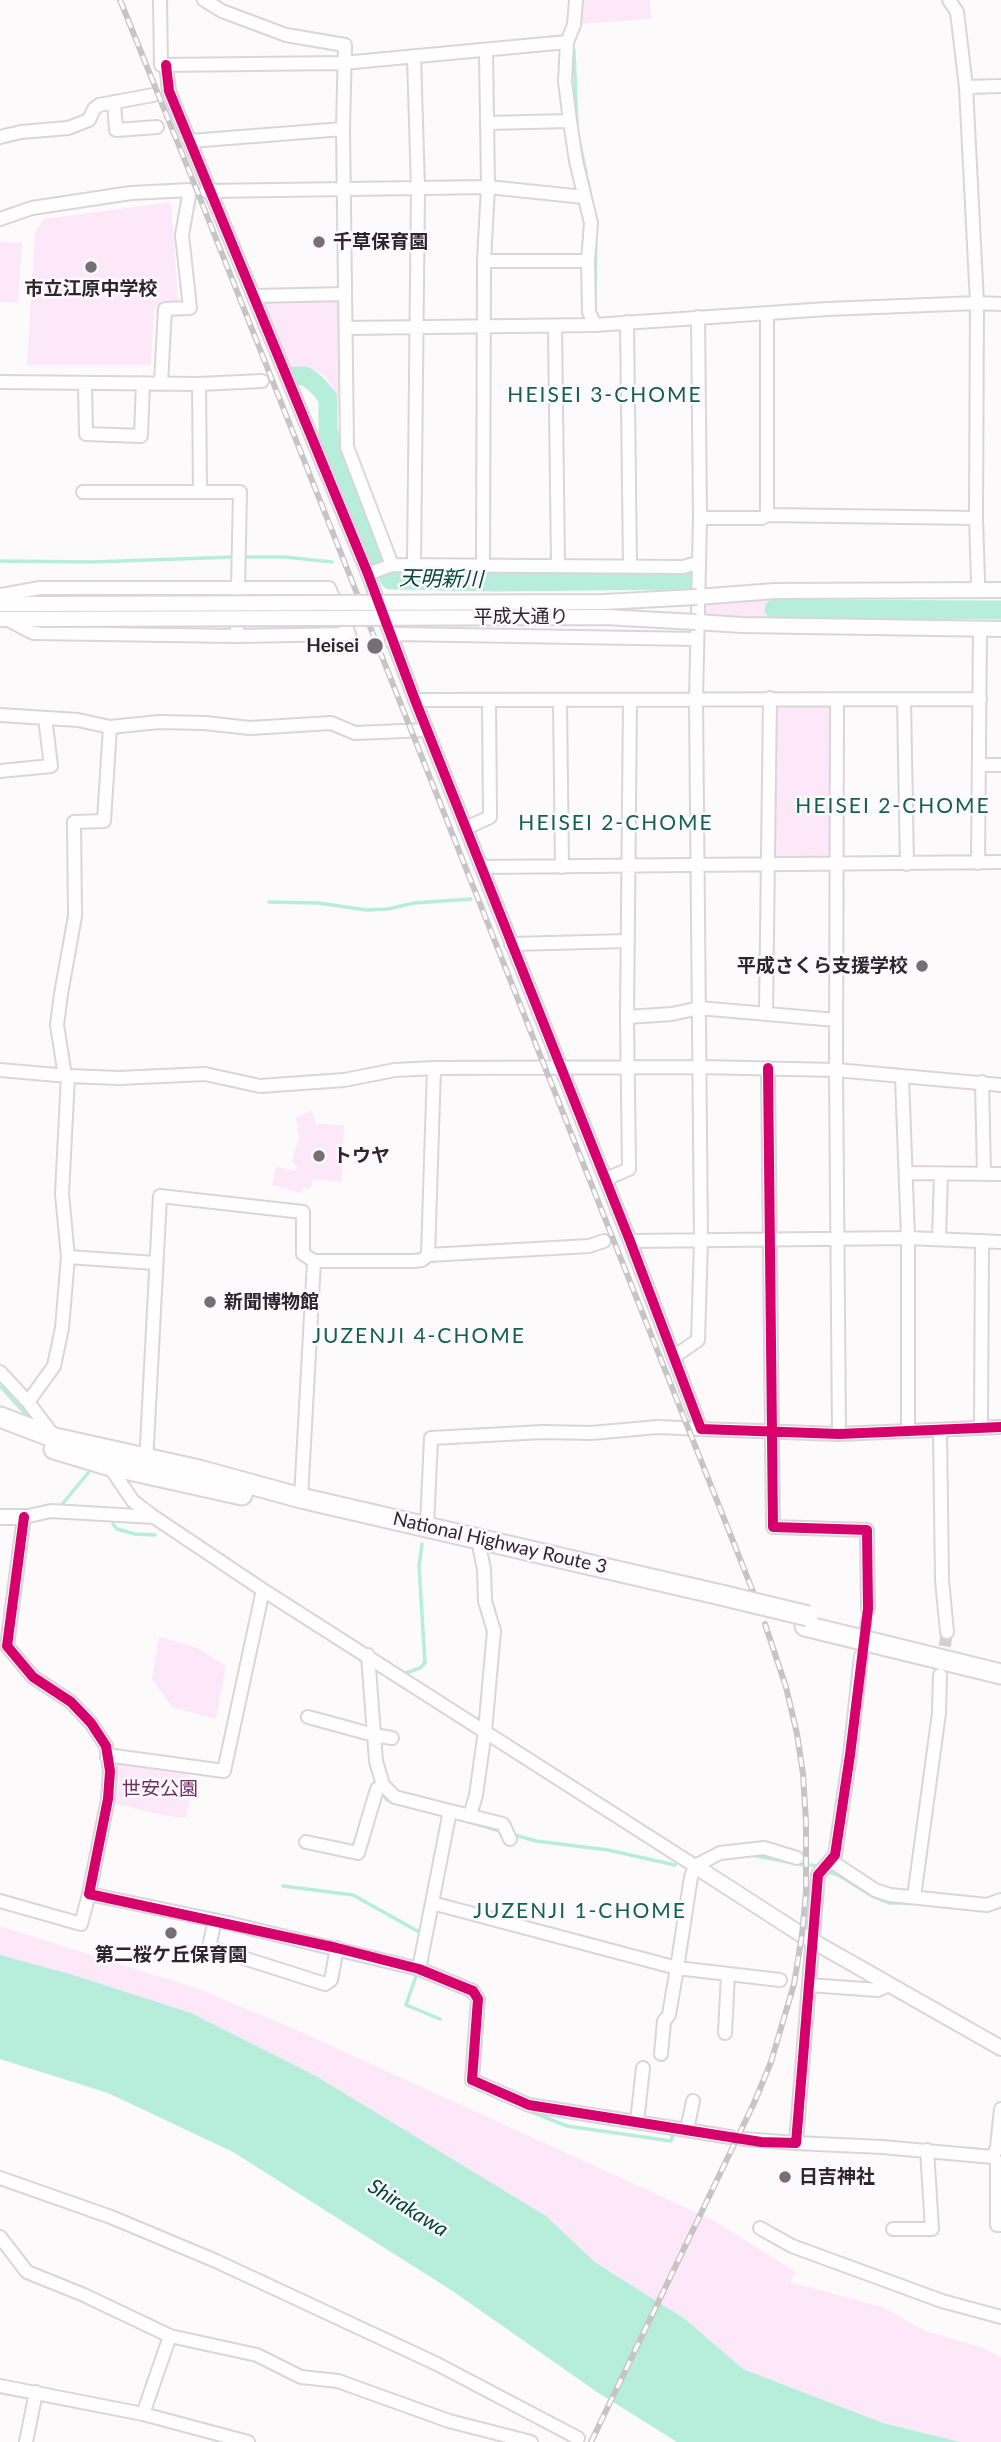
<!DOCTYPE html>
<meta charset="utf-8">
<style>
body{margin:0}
canvas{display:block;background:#fcfafb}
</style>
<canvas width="1001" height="2442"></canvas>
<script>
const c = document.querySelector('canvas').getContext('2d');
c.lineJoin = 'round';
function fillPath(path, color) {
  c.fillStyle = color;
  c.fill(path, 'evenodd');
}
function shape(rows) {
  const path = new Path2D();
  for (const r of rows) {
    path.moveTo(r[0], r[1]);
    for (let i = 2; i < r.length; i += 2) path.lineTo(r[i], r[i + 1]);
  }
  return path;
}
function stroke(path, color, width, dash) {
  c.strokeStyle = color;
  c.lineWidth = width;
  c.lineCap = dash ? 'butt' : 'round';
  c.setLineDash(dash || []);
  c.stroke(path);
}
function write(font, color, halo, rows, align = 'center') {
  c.font = font + ' Lato,"Noto Sans JP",sans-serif';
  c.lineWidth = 5;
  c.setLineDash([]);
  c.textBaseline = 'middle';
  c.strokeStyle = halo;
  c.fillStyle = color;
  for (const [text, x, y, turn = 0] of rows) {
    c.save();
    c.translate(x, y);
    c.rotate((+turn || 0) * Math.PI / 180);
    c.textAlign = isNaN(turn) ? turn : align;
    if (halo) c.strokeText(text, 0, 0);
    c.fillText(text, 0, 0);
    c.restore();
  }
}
fillPath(shape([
 [580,0,650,0,651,19,579,24],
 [171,202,178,301,162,301,154,309,151,365,27,365,35,232,44,219],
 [0,242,22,243,18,303,0,302],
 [263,298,341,298,341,402,325,376,307,368,290,367,261,302],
 [775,598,774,620,709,617,704,611,707,603],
 [777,703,829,703,832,707,832,854,828,857,776,856,773,853,772,708],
 [312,1111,316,1124,344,1125,342,1182,313,1179,310,1189,303,1188,301,1193,272,1185,276,1167,296,1171,297,1166,292,1162,299,1139,296,1117],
 [159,1637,198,1648,226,1666,216,1719,172,1707,152,1679],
 [117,1758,167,1766,194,1778,186,1818,167,1816,107,1802,110,1771],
 [0,1926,199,1989,299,2031,713,2220,796,2272,790,2282,882,2307,926,2331,983,2348,1001,2357,1001,2442,960,2442,883,2423,743,2369,685,2319,596,2263,546,2216,316,2076,191,2013,0,1957]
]), '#fde8f9');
fillPath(shape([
 [0,1955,73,1975,191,2013,316,2076,546,2216,596,2263,685,2319,743,2369,883,2423,960,2442,677,2442,597,2392,451,2290,233,2152,108,2093,0,2059]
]), '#b7eedb');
stroke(shape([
 [574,50,577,129],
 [579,140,586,173],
 [588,182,591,197],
 [595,308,596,222],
 [245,557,285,557,332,562],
 [0,561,92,562,234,557],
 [269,902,318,903,367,910,388,909,414,903,471,899],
 [0,1386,32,1421],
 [59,1508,88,1473],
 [113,1524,117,1529,135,1534,155,1535],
 [363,1668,364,1680],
 [406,1673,420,1668,425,1663,419,1566,422,1544],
 [381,1790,387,1800,392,1801],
 [470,1822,503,1832],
 [511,1834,536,1841,608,1850,675,1865],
 [751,1855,805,1865],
 [811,1865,820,1867],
 [826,1871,838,1875,874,1897,889,1903,912,1903],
 [283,1886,353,1895,421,1933],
 [937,1906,978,1910],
 [986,1911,1001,1907],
 [417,1973,406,2005,440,2019],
 [529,2111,567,2126,671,2141,674,2130]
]), '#b7eedb', 3.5);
stroke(shape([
 [293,376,305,376,316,384,328,398,328,431,354,510,390,580,497,582,687,580],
 [774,609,1001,610]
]), '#b7eedb', 19);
stroke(shape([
 [862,1647,868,1609],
 [942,1664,947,1632]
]), '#d3d0d2', 12, [12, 6]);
const minor = shape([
 [160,0,161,65,343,63,567,42,565,81,570,121,576,161,591,223,588,261,589,312,595,325,827,309,977,303,1001,304],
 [204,0,222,11,286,35,345,45,343,129,347,447,392,565],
 [949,0,957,12,966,87,977,303,976,518,978,581,976,591],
 [567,42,574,25,576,0],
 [166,65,169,91,368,574,415,700,630,1241,701,1429,839,1434,1001,1427],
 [966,87,1001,86],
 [114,102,116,130,157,127],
 [487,123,570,121],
 [0,137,21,132,68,128,89,120,94,109,99,105,153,95],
 [190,141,343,129],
 [206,191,488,187,584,197],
 [0,219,32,208,131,193,190,190,182,235,190,308,165,309,161,383],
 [484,261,588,261],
 [255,296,345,294],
 [767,313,767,515],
 [627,322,630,566],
 [555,327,558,565],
 [346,328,595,325],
 [0,382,199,384,262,381],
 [85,384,86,434,141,436,143,383],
 [199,384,200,492,240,492,237,636],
 [83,492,200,492],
 [700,518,762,518,767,515,976,518],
 [414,565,418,189,414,56],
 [483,565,484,261,488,187,486,51],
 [368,574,392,565,683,567,697,563],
 [0,595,40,588,329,588,349,634,237,636,33,633,6,619],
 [392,642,397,634,696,639],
 [415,700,980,699],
 [837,700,836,1070,839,1434],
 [904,700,907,864],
 [560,701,562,867],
 [0,715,78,720,110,727,159,722,205,723,250,728,331,723,355,733,427,730],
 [979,765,1001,765],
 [0,771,51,766,45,718],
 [466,828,490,817,489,701],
 [978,863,980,629],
 [481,867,1001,862],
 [511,944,628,941],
 [766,1013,770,698],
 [627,1017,672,1014,699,1008,836,1020],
 [768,1068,773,1527,867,1530,868,1609],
 [0,1070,68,1076],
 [65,1076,57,1025,61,994,75,916,74,822,104,821,110,727],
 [902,1077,908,1238,908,1431],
 [982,1082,984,1174],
 [906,1173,1001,1174],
 [606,1179,629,1169,627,1017,630,700],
 [939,1239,941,1174],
 [630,1241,908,1238,1001,1242],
 [428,1255,434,1068],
 [68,1257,155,1263],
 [675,1356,698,1340,701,1241,696,700,700,518,698,317],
 [0,1372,28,1402,53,1435],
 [28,1402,54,1366,62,1328,68,1257,62,1194,68,1076,119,1078,205,1074,260,1086,344,1080,395,1070,434,1068,700,1067,836,1070,1001,1085],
 [981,1428,982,1241],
 [940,1431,942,1580,947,1632],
 [107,1463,133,1501,154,1517,263,1590,695,1866],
 [146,1463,160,1196,303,1212,303,1254,314,1261],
 [301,1498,314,1261,413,1261,422,1260,428,1255,589,1246,604,1241],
 [154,1517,51,1511,24,1517,7,1646,33,1677,71,1702,91,1723,106,1746,110,1771,108,1799,89,1894,228,1923,419,1969,473,1991,478,1999,472,2080,529,2105,730,2137],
 [427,1526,431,1438,543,1432,591,1433,658,1427,701,1429],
 [368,1655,376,1761,383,1785,395,1797,446,1810,449,1816,419,1969],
 [308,1717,374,1735,392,1738],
 [107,1757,114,1756,224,1771,263,1590],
 [446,1810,503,1824,510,1839],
 [470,1816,476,1795,485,1731,494,1631,485,1601,484,1569,480,1550],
 [306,1842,358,1853,377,1789,383,1785],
 [829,1864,834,1863,875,1890,890,1895,987,1905,1001,1900],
 [914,1897,939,1713,940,1675],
 [0,1901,81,1924,89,1894],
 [432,1903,677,1968,691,1877,695,1866,720,1853,764,1848,797,1858],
 [215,1920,209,1947,325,1984,331,1980,337,1948],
 [809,1985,878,1990,889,1985],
 [725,2033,728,1974],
 [661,2054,664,2021,669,2015,677,1968,780,1980],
 [1001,2109,997,2147,993,2157,997,2162,997,2225,1001,2225],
 [637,2122,643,2068],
 [687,2130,693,2101],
 [743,2139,796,2143,818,1875,835,1855,850,1755,861,1656],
 [796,2143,882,2147,993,2157],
 [0,2178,111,2217,216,2261,437,2364,578,2438],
 [760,2228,792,2246,942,2301,1001,2317],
 [893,2229,932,2229,927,2150],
 [0,2237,27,2272,84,2295,170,2336,257,2355,301,2377,338,2381,449,2421,531,2442],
 [0,2386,143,2414,248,2442],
 [143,2414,170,2336],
 [26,2442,36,2392]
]);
const tertiary = shape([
 [697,597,775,591,1001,590],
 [0,604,41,604],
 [0,619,41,619],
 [696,622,742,625,1001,629],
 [0,1517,24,1517],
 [695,1866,802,1935,1001,2048]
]);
const trunk = shape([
 [0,1417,55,1438,199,1470,301,1498,721,1595],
 [54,1449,107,1465,242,1495],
 [805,1626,1001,1674]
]);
stroke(minor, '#dad5d9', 16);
stroke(tertiary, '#dad5d9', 18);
stroke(trunk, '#dad5d9', 23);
stroke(minor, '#fffefe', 12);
stroke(tertiary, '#fffefe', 14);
stroke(trunk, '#fffefe', 19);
const rail = shape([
 [120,0,192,178,754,1594],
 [591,2442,754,2103,771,2062,794,1984,802,1935,806,1892,806,1822,803,1774,797,1734,786,1687,765,1624]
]);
stroke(rail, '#c6c4c5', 6);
stroke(rail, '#fdf9fc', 3.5, [10]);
const tertiaryBridge = shape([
 [41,604,603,602,697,597],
 [41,619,605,617,696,622]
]);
const trunkBridge = shape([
 [721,1595,808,1616]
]);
stroke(tertiaryBridge, '#dad5d9', 18, []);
stroke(trunkBridge, '#dad5d9', 23, []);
stroke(tertiaryBridge, '#fffefe', 14);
stroke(trunkBridge, '#fffefe', 19);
stroke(shape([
 [166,65,169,91,368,574,415,700,630,1241,701,1429,839,1434,1001,1427],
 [24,1517,7,1646,33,1677,71,1702,91,1723,106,1746,110,1771,108,1799,89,1894,337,1948,419,1969,473,1991,478,1999,472,2080,529,2105,761,2142,796,2143,818,1875,835,1855,850,1755,868,1609,867,1530,773,1527,768,1068]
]), '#d6006c', 10);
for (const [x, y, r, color] of [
 [319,242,7,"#767075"],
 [91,267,7,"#767075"],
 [375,646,9,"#767075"],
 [922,966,7,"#767075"],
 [319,1156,7,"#767075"],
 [210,1302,7,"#767075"],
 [171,1933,7,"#767075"],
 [785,2177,7,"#767075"]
]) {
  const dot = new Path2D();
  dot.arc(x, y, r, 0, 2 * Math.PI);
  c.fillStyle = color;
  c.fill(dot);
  stroke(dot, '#fdf9fc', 2.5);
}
write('bold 19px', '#2e262d', '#fdf9fc', [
 ["千草保育園",333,242],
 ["市立江原中学校",91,289,"center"],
 ["Heisei",359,646,"right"],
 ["平成さくら支援学校",908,966,"right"],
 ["トウヤ",333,1156],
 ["新聞博物館",224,1302],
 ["第二桜ケ丘保育園",171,1955,"center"],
 ["日吉神社",799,2177]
], 'left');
write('19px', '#2e262d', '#fdf9fc', [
 ["平成大通り",521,617],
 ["National Highway Route 3",500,1543,13]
]);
write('19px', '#6e2e66', '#fdf9fc', [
 ["世安公園",160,1789]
]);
c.letterSpacing = '2px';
write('21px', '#15624c', '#fdf9fc', [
 ["HEISEI 3-CHOME",605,395],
 ["HEISEI 2-CHOME",893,806],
 ["HEISEI 2-CHOME",616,823],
 ["JUZENJI 4-CHOME",419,1336],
 ["JUZENJI 1-CHOME",580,1911]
]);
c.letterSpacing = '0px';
write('italic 21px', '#014837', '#fdf9fc', [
 ["天明新川",441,579,1],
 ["Shirakawa",408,2208,32]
]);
</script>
